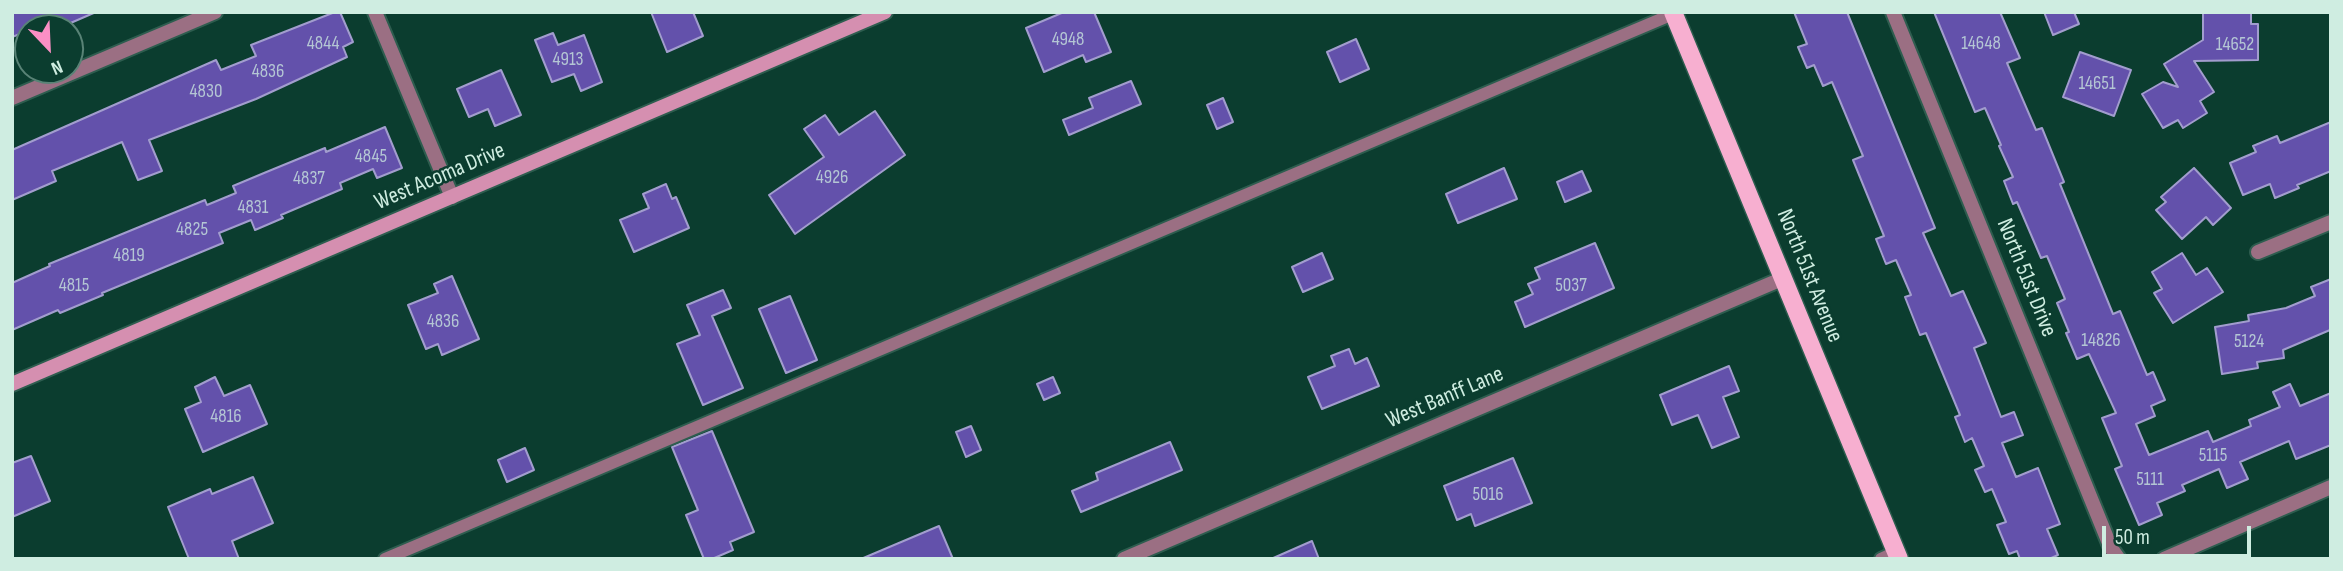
<!DOCTYPE html>
<style>
body{margin:0}
#map{position:relative;width:2343px;height:571px;overflow:hidden;background:#0b3d2f;font-family:"Sofia Sans Condensed",sans-serif}
canvas{display:block}
.frame{position:absolute;inset:0;border:14px solid #cfede1;pointer-events:none}
.north{position:absolute;left:14px;top:14px;width:70px;height:70px;box-sizing:border-box;background:#0b3d2f;border:2px solid #598376;border-radius:50%;rotate:157deg;font-size:19px;font-weight:700;line-height:28px;text-align:center;color:#cfede1}
.north::after{content:'';display:block;margin:auto;width:24px;height:32px;background:#fb8fc5;clip-path:polygon(50% 0,100% 100%,50% 72%,0 100%)}
.scale{position:absolute;left:2102px;top:526px;width:149px;height:32px;box-sizing:border-box;border:4px solid #cfede1;border-top:0;padding-left:9px;font-size:21px;line-height:24px;white-space:nowrap;color:#cfede1;-webkit-text-stroke:5px #0b3d2f;paint-order:stroke}
</style>
<div id="map">
<canvas width="2343" height="571"></canvas>
<div class="frame"></div>
<div class="north">N</div>
<div class="scale">50 m</div>
</div>
<script>
const c = document.querySelector('canvas').getContext('2d');
c.lineJoin = 'round';
function fillPath(path, color) {
  c.fillStyle = color;
  c.fill(path, 'evenodd');
}
function shape(rows) {
  const path = new Path2D();
  for (const r of rows) {
    path.moveTo(r[0], r[1]);
    for (let i = 2; i < r.length; i += 2) path.lineTo(r[i], r[i + 1]);
  }
  return path;
}
function stroke(path, color, width, dash) {
  c.strokeStyle = color;
  c.lineWidth = width;
  c.lineCap = dash ? 'butt' : 'round';
  c.setLineDash(dash || []);
  c.stroke(path);
}
function write(font, color, halo, rows, align = 'center') {
  c.font = font + ' "Sofia Sans Condensed",sans-serif';
  c.lineWidth = 5;
  c.setLineDash([]);
  c.textBaseline = 'middle';
  c.strokeStyle = halo;
  c.fillStyle = color;
  for (const [text, x, y, turn = 0] of rows) {
    c.save();
    c.translate(x, y);
    c.rotate((+turn || 0) * Math.PI / 180);
    c.textAlign = isNaN(turn) ? turn : align;
    if (halo) c.strokeText(text, 0, 0);
    c.fillText(text, 0, 0);
    c.restore();
  }
}
const building = shape([
 [12,12,96,12,59,28,28,28,28,31,12,37,12,12],
 [335,12,340,12,353,42,343,47,347,57,256,99,149,140,162,171,138,180,122,142,52,171,56,181,12,200,12,150,216,60,221,70,256,56,251,45,335,12],
 [651,12,693,12,703,36,667,52,651,12],
 [1064,12,1094,12,1111,52,1086,62,1083,55,1044,72,1026,28,1064,12],
 [1794,12,1847,12,1935,228,1923,233,1951,296,1963,291,1986,343,1974,348,2001,417,2014,412,2023,435,2002,443,2016,477,2038,468,2060,524,2047,529,2058,555,2049,559,2020,559,2017,551,2009,554,1997,525,2006,522,1992,489,1985,492,1975,470,1984,466,1972,438,1965,442,1955,417,1960,415,1926,333,1920,335,1905,297,1911,295,1896,260,1886,264,1876,239,1884,236,1853,160,1863,156,1832,82,1823,86,1814,65,1807,68,1798,47,1807,44,1794,12],
 [1934,12,2000,12,2020,58,2007,63,2036,130,2042,128,2064,182,2060,184,2113,314,2120,311,2147,375,2153,372,2165,400,2151,406,2155,416,2136,424,2149,455,2208,431,2213,442,2251,426,2249,420,2280,407,2273,392,2290,384,2300,406,2331,393,2331,445,2296,459,2289,441,2240,462,2248,479,2227,488,2219,469,2182,485,2185,491,2157,503,2162,515,2139,525,2115,469,2122,466,2102,418,2116,413,2089,354,2077,359,2066,333,2069,332,2057,303,2065,299,2047,256,2041,258,2017,202,2013,204,2004,181,2013,177,1999,146,2001,145,1985,108,1975,112,1934,12],
 [2044,12,2074,12,2079,24,2053,35,2044,12],
 [2203,12,2251,12,2251,24,2258,24,2258,60,2194,61,2214,92,2200,101,2207,113,2183,128,2178,120,2163,128,2142,94,2163,82,2178,87,2164,64,2203,40,2203,12],
 [553,33,558,45,584,35,602,82,581,91,574,74,552,82,535,40,553,33],
 [1356,39,1369,69,1340,82,1327,52,1356,39],
 [2080,52,2131,70,2114,116,2063,97,2080,52],
 [501,70,521,115,495,126,488,109,469,117,457,89,501,70],
 [1131,81,1141,104,1069,135,1063,120,1093,108,1089,98,1131,81],
 [1223,98,1233,122,1217,129,1207,105,1223,98],
 [875,111,905,155,795,234,769,195,824,157,804,129,825,115,839,135,875,111],
 [2331,122,2331,171,2297,185,2299,188,2275,198,2270,184,2243,195,2230,163,2256,152,2253,146,2277,136,2280,143,2331,122],
 [385,127,402,168,377,178,373,169,340,183,342,189,281,215,283,218,255,230,251,220,219,233,223,243,102,293,103,295,60,313,58,310,12,330,12,283,50,266,49,264,205,200,207,205,236,193,233,186,264,173,325,148,326,152,385,127],
 [1504,168,1517,199,1458,223,1446,194,1504,168],
 [2194,168,2231,208,2213,225,2206,217,2182,239,2156,210,2166,202,2161,197,2194,168],
 [1582,171,1591,191,1565,202,1557,182,1582,171],
 [666,184,672,199,676,197,689,228,634,252,620,220,649,208,643,194,666,184],
 [1595,243,1614,288,1525,327,1515,302,1533,294,1528,284,1540,279,1535,268,1595,243],
 [1322,253,1333,279,1303,292,1292,267,1322,253],
 [2182,253,2196,275,2207,268,2223,292,2173,323,2154,293,2162,289,2152,272,2182,253],
 [452,276,479,339,442,355,438,344,426,349,408,305,438,293,434,284,452,276],
 [2331,279,2331,333,2330,330,2283,350,2284,358,2257,362,2258,368,2222,374,2215,327,2249,321,2248,315,2286,308,2315,296,2311,287,2331,279],
 [723,290,731,308,712,316,743,388,703,405,677,344,700,335,687,305,723,290],
 [790,296,817,360,786,373,759,309,790,296],
 [1349,349,1355,364,1367,358,1379,386,1322,409,1308,377,1335,366,1331,356,1349,349],
 [1729,366,1739,391,1723,397,1739,437,1712,448,1698,415,1672,425,1660,395,1729,366],
 [215,377,224,396,250,385,267,424,203,452,185,409,201,402,195,387,215,377],
 [1053,377,1060,393,1044,400,1037,384,1053,377],
 [971,426,981,450,966,457,956,432,971,426],
 [712,431,754,532,730,542,733,550,712,559,704,559,686,515,698,510,672,447,712,431],
 [1170,442,1182,470,1081,512,1072,491,1098,480,1096,473,1170,442],
 [525,448,534,470,507,482,498,460,525,448],
 [31,456,50,501,12,517,12,463,31,456],
 [1513,458,1532,503,1475,526,1471,514,1457,520,1444,486,1513,458],
 [253,477,273,523,232,541,239,559,189,559,168,507,210,489,212,494,253,477],
 [939,526,953,559,861,559,939,526],
 [1312,541,1319,559,1271,559,1312,541]
]);
fillPath(building, '#6351ab');
stroke(building, '#a29dce', 2);
const lane = shape([
 [385,559,1673,14],
 [1881,559,1896,552]
]);
const street = shape([
 [375,12,452,197],
 [1893,12,2111,548,2119,559],
 [12,98,215,12],
 [2258,252,2331,222],
 [1124,559,1784,278],
 [2164,559,2331,487]
]);
const secondary = shape([
 [12,384,885,12]
]);
const primary = shape([
 [1673,12,1899,559]
]);
stroke(lane, '#2e5d4f', 16);
stroke(street, '#2e5d4f', 18);
stroke(secondary, '#2e5d4f', 18);
stroke(primary, '#2e5d4f', 21);
stroke(lane, '#9b6f83', 12);
stroke(street, '#9b6f83', 14);
stroke(secondary, '#d58fb0', 14);
stroke(primary, '#f7afd0', 18);
write('19px', '#b4c6d4', null, [
 ["4948",1068,40],
 ["4844",323,44],
 ["14648",1981,44],
 ["14652",2235,45],
 ["4913",568,60],
 ["4836",268,72],
 ["14651",2097,84],
 ["4830",206,92],
 ["4845",371,157],
 ["4926",832,178],
 ["4837",309,179],
 ["4831",253,208],
 ["4825",192,230],
 ["4819",129,256],
 ["4815",74,286],
 ["5037",1571,286],
 ["4836",443,322],
 ["14826",2101,341],
 ["5124",2249,342],
 ["4816",226,417],
 ["5115",2213,456],
 ["5111",2150,480],
 ["5016",1488,495]
]);
write('23px', '#cfede1', '#0b3d2f', [
 ["West Acoma Drive",440,177,-23],
 ["North 51st Avenue",1809,276,68],
 ["North 51st Drive",2026,278,68],
 ["West Banff Lane",1445,398,-23]
]);
</script>
